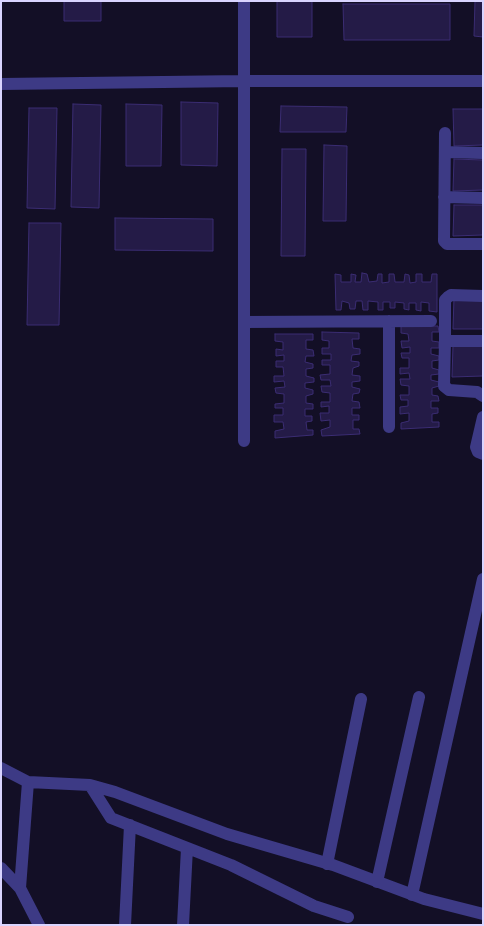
<!DOCTYPE html>
<style>
body{margin:0}
#map{position:relative;width:484px;height:926px;overflow:hidden;background:#130f26;font-family:Inter,sans-serif}
canvas{display:block}
.frame{position:absolute;inset:0;border:2px solid #d9d4ff;pointer-events:none}
</style>
<div id="map">
<canvas width="484" height="926"></canvas>
<div class="frame"></div>
</div>
<script>
const c = document.querySelector('canvas').getContext('2d');
c.lineJoin = 'round';
function fillPath(path, color) {
  c.fillStyle = color;
  c.fill(path, 'evenodd');
}
function shape(rows) {
  const path = new Path2D();
  for (const r of rows) {
    path.moveTo(r[0], r[1]);
    for (let i = 2; i < r.length; i += 2) path.lineTo(r[i], r[i + 1]);
  }
  return path;
}
function stroke(path, color, width, dash) {
  c.strokeStyle = color;
  c.lineWidth = width;
  c.lineCap = dash ? 'butt' : 'round';
  c.setLineDash(dash || []);
  c.stroke(path);
}
const building = shape([
 [64,1,101,1,101,21,64,21,64,1],
 [277,1,312,1,312,37,277,37,277,1],
 [475,1,483,1,483,37,474,36,475,1],
 [343,4,450,4,450,40,344,40,343,4],
 [181,102,218,103,217,166,181,165,181,102],
 [73,104,101,105,99,208,71,207,73,104],
 [126,104,162,105,161,166,126,166,126,104],
 [281,106,347,107,346,132,280,132,281,106],
 [29,108,57,108,55,209,27,208,29,108],
 [453,109,483,109,483,145,454,146,453,109],
 [324,145,347,146,346,221,323,221,324,145],
 [282,149,306,149,305,256,281,256,282,149],
 [454,159,483,160,483,190,453,191,454,159],
 [454,205,483,205,483,235,453,236,454,205],
 [115,218,213,219,213,251,115,250,115,218],
 [29,223,61,223,59,325,27,325,29,223],
 [362,273,367,274,369,282,377,281,378,274,382,274,382,283,389,282,389,274,394,274,395,282,404,282,405,274,409,275,410,283,416,282,416,274,422,274,422,282,431,282,432,274,437,274,437,312,429,311,429,303,421,302,421,311,416,310,416,303,409,303,409,310,404,309,404,303,395,302,395,308,390,308,390,302,383,302,383,310,378,310,378,302,368,301,368,310,363,310,362,301,356,301,355,309,350,309,349,303,342,301,341,310,336,310,335,274,341,275,341,282,351,282,351,274,356,275,355,282,361,282,362,273],
 [454,298,483,299,483,329,453,329,454,298],
 [401,326,438,326,439,332,432,332,432,341,439,342,439,348,431,348,431,354,439,356,439,360,432,361,432,368,439,370,439,374,431,375,431,380,439,382,439,386,432,388,432,395,438,396,439,401,431,401,431,408,438,408,438,413,432,414,432,422,439,422,439,427,401,429,401,423,409,421,409,413,400,414,400,407,408,406,408,400,401,400,400,395,409,395,409,386,401,385,400,379,410,379,409,373,400,374,400,368,409,368,409,358,402,358,401,353,410,353,410,347,402,348,401,341,409,341,408,334,401,333,401,326],
 [322,332,359,333,359,339,352,339,353,348,360,349,360,354,352,355,351,361,359,362,359,366,353,368,352,375,360,376,360,381,352,382,352,387,360,389,359,393,353,394,352,401,359,402,360,408,352,408,352,415,359,415,359,420,353,420,353,429,359,429,360,434,322,436,321,430,330,427,330,420,321,421,320,413,329,413,329,406,321,407,321,402,330,402,330,393,322,392,321,386,331,386,330,380,321,380,320,375,330,374,330,365,322,365,322,360,331,360,331,354,322,354,322,348,329,348,329,341,322,340,322,332],
 [275,334,313,334,313,340,306,340,306,349,313,350,314,356,306,356,305,362,313,364,313,368,306,369,306,376,314,378,314,382,305,383,305,388,313,390,313,394,306,396,306,403,313,404,313,409,305,409,305,416,312,416,312,421,306,422,307,430,313,430,313,435,275,438,275,431,284,429,283,422,274,422,274,415,283,415,283,408,275,408,275,404,284,403,284,394,276,393,275,388,285,387,284,381,274,382,274,376,284,376,283,367,276,367,276,361,284,361,284,355,276,356,276,349,283,350,283,342,275,341,275,334],
 [453,346,483,346,483,376,452,377,453,346]
]);
fillPath(building, '#241b47');
stroke(building, '#3b2d73', 1);
stroke(shape([
 [244,1,244,81,483,81],
 [1,84,244,81,244,441],
 [445,133,444,241,447,244,483,244],
 [445,152,483,153],
 [444,197,483,198],
 [483,296,451,295,448,297,445,300,445,341,483,341],
 [244,322,431,321],
 [445,341,444,386,449,390,477,392,483,396],
 [483,417,476,447,478,452,483,454],
 [389,427,389,321],
 [1,768,28,782,90,785,115,792,227,834,333,865,424,899,483,914],
 [28,782,20,888,39,925],
 [90,785,111,818,231,865,314,906,348,917],
 [327,864,361,699],
 [1,868,20,888],
 [377,882,419,697],
 [412,895,483,579],
 [125,925,130,825],
 [183,925,187,848]
]), '#3d3a85', 12);
</script>
